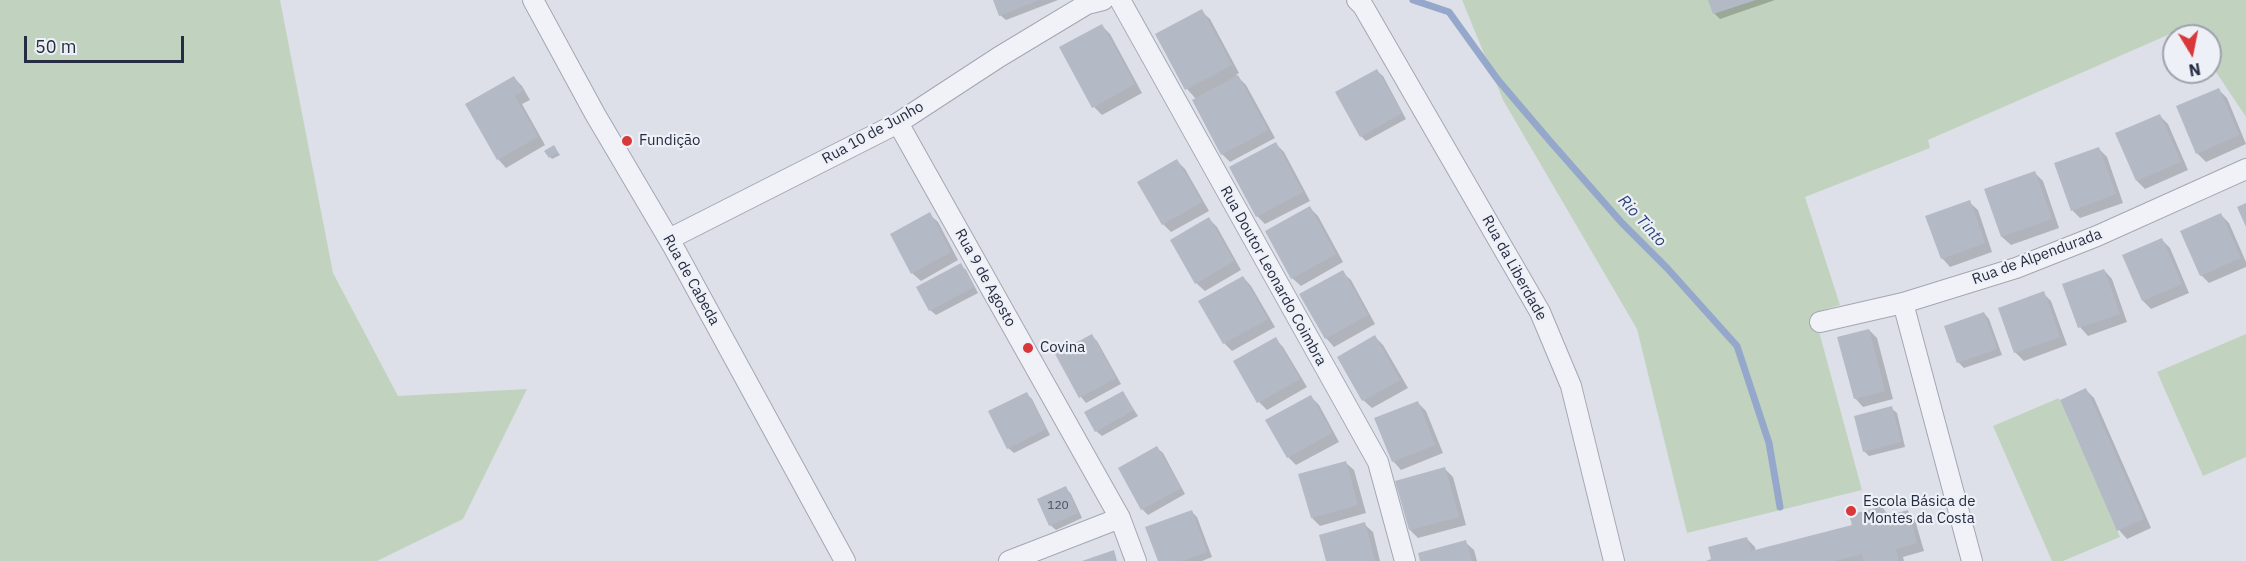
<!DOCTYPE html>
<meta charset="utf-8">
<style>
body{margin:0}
#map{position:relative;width:2246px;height:561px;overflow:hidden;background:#dee0e9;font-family:"IBM Plex Sans",sans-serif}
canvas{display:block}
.north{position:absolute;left:2162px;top:24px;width:60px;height:60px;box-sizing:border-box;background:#edf0f6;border:2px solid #9da2ae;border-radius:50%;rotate:170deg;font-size:16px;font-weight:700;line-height:24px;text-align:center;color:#262c41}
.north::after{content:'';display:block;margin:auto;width:21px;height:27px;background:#d8383a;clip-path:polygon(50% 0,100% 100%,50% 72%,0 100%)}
.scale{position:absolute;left:24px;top:36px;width:160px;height:27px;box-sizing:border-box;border:3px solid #262c41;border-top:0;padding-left:8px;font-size:18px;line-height:21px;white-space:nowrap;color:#262c41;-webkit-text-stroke:4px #edf0f6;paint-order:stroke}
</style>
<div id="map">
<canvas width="2246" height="561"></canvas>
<div class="north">N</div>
<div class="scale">50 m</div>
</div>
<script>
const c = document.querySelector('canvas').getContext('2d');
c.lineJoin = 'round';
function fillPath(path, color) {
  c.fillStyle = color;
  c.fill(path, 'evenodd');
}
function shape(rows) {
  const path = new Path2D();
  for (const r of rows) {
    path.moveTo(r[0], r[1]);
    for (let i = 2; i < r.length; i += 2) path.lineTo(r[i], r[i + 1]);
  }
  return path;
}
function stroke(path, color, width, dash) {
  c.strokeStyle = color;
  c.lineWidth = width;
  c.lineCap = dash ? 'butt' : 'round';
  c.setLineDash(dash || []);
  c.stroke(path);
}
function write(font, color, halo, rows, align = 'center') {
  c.font = font + ' "IBM Plex Sans",sans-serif';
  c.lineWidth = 4.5;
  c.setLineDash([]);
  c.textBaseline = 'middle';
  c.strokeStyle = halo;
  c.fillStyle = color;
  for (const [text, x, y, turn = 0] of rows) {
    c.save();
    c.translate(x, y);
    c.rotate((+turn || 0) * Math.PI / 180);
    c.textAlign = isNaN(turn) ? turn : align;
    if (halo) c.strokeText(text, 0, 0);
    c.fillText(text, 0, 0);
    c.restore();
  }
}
fillPath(shape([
 [0,0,280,0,333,273,398,396,527,389,463,519,377,561,0,561],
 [1462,0,2246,0,2246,117,2210,63,2210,36,2192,36,2186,27,1928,140,1930,148,1805,197,1840,305,1814,313,1862,490,1687,533,1637,329,1503,100],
 [2246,334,2246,457,2203,476,2157,372],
 [2059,398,2120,537,2063,561,2052,561,1993,426]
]), '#c1d3be');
fillPath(shape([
 [994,0,1058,0,1006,20,1000,15],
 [1709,0,1775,0,1720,19,1714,13],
 [1201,11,1210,19,1239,73,1236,75,1246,85,1275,138,1230,162,1222,154,1196,99,1187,89],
 [1102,26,1110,34,1142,93,1102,115,1094,107],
 [1377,71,1383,76,1406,119,1366,141,1361,136],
 [514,78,522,86,530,100,522,104,545,145,506,168,498,159,467,104],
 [2218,89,2227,98,2246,144,2206,162,2197,153],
 [2160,116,2168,124,2188,170,2145,189,2137,181],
 [1276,144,1284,152,1310,201,1265,224,1257,216],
 [554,147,560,155,552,159,550,157],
 [2099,149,2107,157,2123,203,2080,218,2072,210],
 [1177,161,1185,169,1209,211,1171,232,1163,224],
 [2034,172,2043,181,2059,228,2011,245,2002,237,1986,190],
 [1969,202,1978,210,1992,252,1950,267,1942,258],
 [1310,208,1318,216,1343,262,1301,286,1292,278],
 [929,214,938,222,958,260,921,281,912,273],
 [2221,215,2229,223,2246,262,2246,267,2209,283,2201,275],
 [1209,219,1217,227,1241,270,1205,291,1196,283],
 [2162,240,2170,248,2189,293,2151,309,2143,301],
 [960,265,966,270,978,293,936,315,930,310],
 [2104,270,2112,279,2127,322,2088,336,2080,327],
 [1342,272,1351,280,1375,324,1334,347,1326,338],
 [1243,277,1251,286,1275,327,1232,351,1224,343],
 [2043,293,2051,301,2067,345,2024,361,2015,352],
 [1984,313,1989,319,2002,355,1964,368,1958,362],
 [1869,330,1877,338,1893,399,1863,407,1855,398],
 [1092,336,1097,341,1121,384,1086,403,1081,397,1057,355],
 [1375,337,1383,345,1408,388,1372,408,1363,400],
 [1275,339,1283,347,1307,387,1267,410,1259,402,1235,362],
 [2086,390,2094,398,2151,528,2127,539,2119,530,2062,400],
 [1123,393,1138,416,1102,436,1096,431],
 [1027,394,1032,399,1050,435,1014,453,1008,448],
 [1311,397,1319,405,1339,442,1296,465,1288,457],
 [1418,403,1426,411,1443,453,1401,470,1393,461],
 [1891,408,1897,413,1905,447,1869,456,1864,451],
 [1157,448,1163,453,1185,494,1148,515,1142,509],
 [1345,462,1354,470,1366,513,1320,526,1312,518],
 [1445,469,1453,477,1466,525,1418,538,1410,530],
 [1066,488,1071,494,1082,518,1056,530,1050,525],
 [1882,508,1891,517,1907,512,1915,520,1924,551,1903,557,1904,561,1709,561,1747,539,1755,547,1756,552,1854,526],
 [1192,512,1197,517,1212,557,1202,561,1159,561],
 [1364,524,1373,532,1380,561,1328,561],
 [1465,542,1474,550,1477,561,1422,561]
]), '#0003');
stroke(shape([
 [1413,0,1449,12,1498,80,1549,140,1622,223,1667,268,1737,346,1769,443,1780,507]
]), '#95a8cc', 7);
fillPath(shape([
 [993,0,1039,0,999,16],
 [1708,0,1756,0,1713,14],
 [1202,9,1232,65,1185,90,1155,34],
 [1102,24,1135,84,1092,108,1059,47],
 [1377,69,1402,113,1360,137,1335,92],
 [1238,75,1268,130,1221,155,1192,100],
 [514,76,523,91,515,96,538,137,497,160,465,104],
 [2219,88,2239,135,2196,154,2176,106],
 [2160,114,2181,162,2136,181,2115,133],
 [1276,142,1303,192,1256,217,1229,167],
 [554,145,558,152,549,158,544,151],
 [2099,147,2116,194,2071,211,2054,163],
 [1177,159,1202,202,1162,225,1137,182],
 [2035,171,2052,219,2001,237,1984,189],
 [1970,200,1985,243,1941,259,1925,216],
 [2246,203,2246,227,2237,207],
 [1310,206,1336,254,1291,279,1265,231],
 [930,212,951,252,911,274,890,234],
 [2221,213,2241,258,2200,276,2180,231],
 [1209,217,1234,261,1195,284,1170,240],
 [2162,238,2182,284,2142,301,2122,255],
 [961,263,974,287,929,311,916,287],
 [2104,269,2120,314,2078,328,2062,284],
 [1343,270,1368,315,1325,339,1299,294],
 [1243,276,1268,319,1223,344,1198,301],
 [2044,291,2060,337,2014,353,1998,308],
 [1984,312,1997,349,1957,363,1944,326],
 [1869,329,1885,391,1854,399,1837,337],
 [1092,334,1116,378,1079,398,1055,354],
 [1375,335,1400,380,1362,401,1337,357],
 [1276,337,1300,379,1257,403,1233,361],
 [2086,388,2144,519,2117,531,2060,400],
 [1123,391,1134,410,1095,432,1084,412],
 [1027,392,1046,429,1007,449,988,411],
 [1311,395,1332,433,1287,458,1265,420],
 [1418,401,1435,445,1392,462,1374,418],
 [1892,406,1901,442,1863,452,1854,416],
 [1157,446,1181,488,1141,510,1118,468],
 [1346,461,1358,505,1311,518,1298,474],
 [1445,467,1459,517,1409,530,1395,481],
 [1066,486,1078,513,1049,526,1037,499],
 [1883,506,1886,516,1908,510,1917,543,1896,549,1899,561,1864,561,1862,554,1835,561,1706,561,1711,559,1708,547,1747,537,1751,551,1852,525,1849,515],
 [1192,510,1207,552,1182,561,1158,561,1145,527],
 [1365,522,1375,561,1326,561,1319,535],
 [1466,540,1472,561,1420,561,1418,553],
 [1114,550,1117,561,1082,561]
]), '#b4b9c6');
const street = shape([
 [533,0,595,114,674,248,845,561],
 [1120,0,1378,462,1405,561],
 [1357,0,1363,6,1540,312,1571,386,1614,561],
 [898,123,1120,518,1136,561],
 [669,239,898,123,999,57,1087,4,1103,0],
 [1903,303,1972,561],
 [1820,322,1903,303,2016,268,2097,236,2246,169],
 [1009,561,1120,518]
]);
stroke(street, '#a3a6b3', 22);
stroke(street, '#f1f2f7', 20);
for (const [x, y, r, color] of [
 [627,141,6,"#d8383a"],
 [1028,348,6,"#d8383a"],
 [1851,511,6,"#d8383a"]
]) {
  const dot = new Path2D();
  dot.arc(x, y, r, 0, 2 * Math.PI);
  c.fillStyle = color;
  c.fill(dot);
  stroke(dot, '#edf0f6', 2);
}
write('12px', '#4a4f62', null, [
 ["120",1058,506]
]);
write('15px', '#262c41', '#edf0f6', [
 ["Rua 10 de Junho",873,133,-29],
 ["Rua de Alpendurada",2037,257,-20],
 ["Rua da Liberdade",1514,268,61],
 ["Rua Doutor Leonardo Coimbra",1273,276,61],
 ["Rua 9 de Agosto",985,278,61],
 ["Rua de Cabeda",691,280,61]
]);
write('15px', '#262c41', '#edf0f6', [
 ["Fundição",639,141],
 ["Covina",1040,348],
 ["Escola Básica de",1863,502],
 ["Montes da Costa",1863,519]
], 'left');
write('italic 16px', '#2d4478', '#edf0f6', [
 ["Rio Tinto",1642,221,48]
]);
</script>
